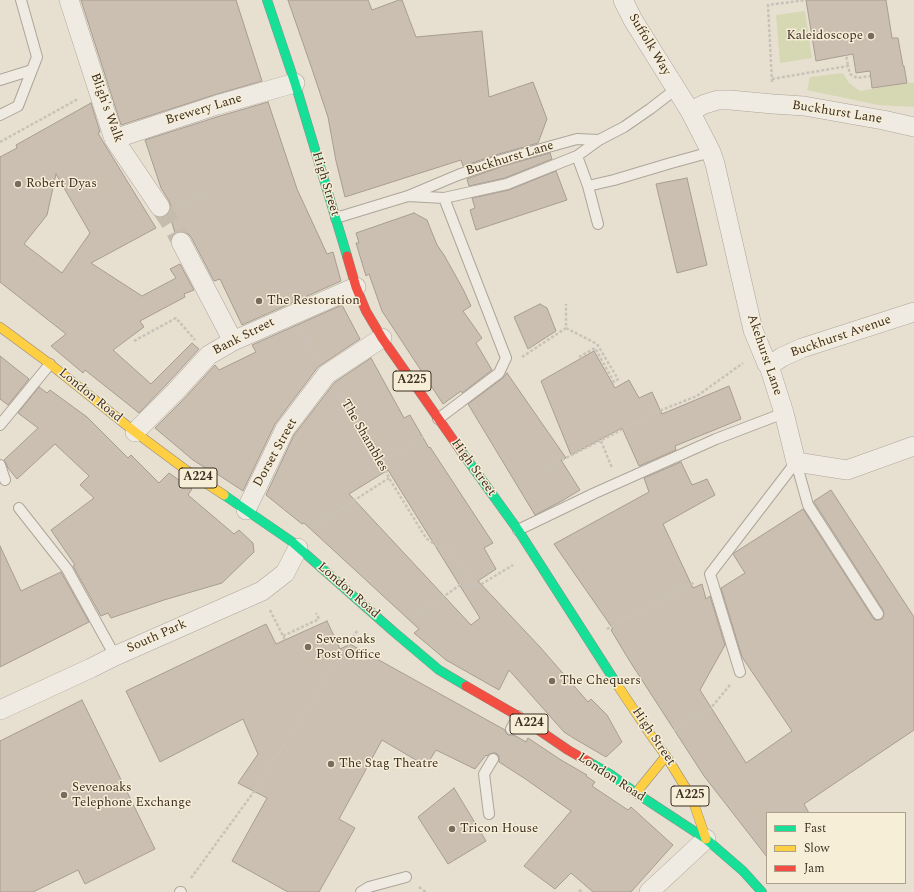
<!DOCTYPE html>
<style>
body{margin:0}
#map{position:relative;width:914px;height:892px;overflow:hidden;background:#e7e0d1;font-family:Spectral,serif}
canvas{display:block}
.legend{position:absolute;left:766px;top:812px;width:140px;height:72px;box-sizing:border-box;background:#f7eed8;border:1px solid #ada18e;margin:0;padding:5px 7px;list-style:none;font-size:12px;color:#3d2e20}
.legend li{display:flex;align-items:center;gap:8px;height:20px}
.legend b{width:20px;border:1px solid #ada18e}
</style>
<div id="map">
<canvas width="914" height="892"></canvas>
<ul class="legend">
<li><b style="height:5px;background:#16e098"></b>Fast</li>
<li><b style="height:5px;background:#ffcf43"></b>Slow</li>
<li><b style="height:5px;background:#f24e42"></b>Jam</li>
</ul>
</div>
<script>
const c = document.querySelector('canvas').getContext('2d');
c.lineJoin = 'round';
function fillPath(path, color) {
  c.fillStyle = color;
  c.fill(path, 'evenodd');
}
function shape(rows) {
  const path = new Path2D();
  for (const r of rows) {
    path.moveTo(r[0], r[1]);
    for (let i = 2; i < r.length; i += 2) path.lineTo(r[i], r[i + 1]);
  }
  return path;
}
function stroke(path, color, width, dash) {
  c.strokeStyle = color;
  c.lineWidth = width;
  c.lineCap = dash ? 'butt' : 'round';
  c.setLineDash(dash || []);
  c.stroke(path);
}
function write(font, color, halo, rows, align = 'center') {
  c.font = font + ' Spectral,serif';
  c.lineWidth = 3;
  c.setLineDash([]);
  c.textBaseline = 'middle';
  c.strokeStyle = halo;
  c.fillStyle = color;
  for (const [text, x, y, turn = 0] of rows) {
    c.save();
    c.translate(x, y);
    c.rotate((+turn || 0) * Math.PI / 180);
    c.textAlign = isNaN(turn) ? turn : align;
    if (halo) c.strokeText(text, 0, 0);
    c.fillText(text, 0, 0);
    c.restore();
  }
}
fillPath(shape([
 [805,11,812,58,780,63,776,15],
 [843,73,849,83,860,91,907,83,914,83,914,107,878,105,807,90,810,77]
]), '#d6d7b3');
const building = shape([
 [81,0,236,0,262,81,214,95,121,125,81,0],
 [288,0,368,0,372,10,399,0,402,0,416,37,482,31,489,97,533,82,547,119,538,143,499,154,463,166,461,160,345,197,336,161,328,117,312,69,288,0],
 [806,0,886,0,892,38,898,38,903,66,904,66,907,83,872,88,870,71,856,73,853,54,816,61,806,0],
 [268,102,297,189,327,254,333,252,341,281,242,325,220,279,214,281,191,237,187,233,182,231,175,233,169,213,171,206,169,201,161,188,145,140,220,116,268,102],
 [91,103,100,132,98,133,105,145,156,228,91,263,142,296,176,278,170,269,180,264,194,290,184,294,185,297,140,321,144,327,113,350,151,384,192,343,199,349,166,385,139,413,85,370,83,373,51,346,66,334,0,282,0,157,17,148,16,145,91,103],
 [56,174,90,233,62,273,24,244,47,215,56,174],
 [550,153,552,159,505,178,469,186,467,179,503,166,550,153],
 [556,171,567,200,476,230,470,210,475,208,472,198,509,190,556,171],
 [687,178,707,265,677,273,656,184,687,178],
 [414,213,427,220,437,245,444,255,463,289,471,306,463,311,482,338,476,343,492,370,462,393,461,391,443,404,382,311,369,274,366,276,356,243,359,243,356,233,414,213],
 [540,304,547,308,556,331,528,349,514,317,540,304],
 [342,305,360,339,318,367,275,424,243,491,208,468,207,469,193,460,155,428,182,401,215,365,219,370,256,352,252,345,342,305],
 [594,351,615,388,629,380,639,398,652,392,662,414,729,386,741,419,675,446,676,450,639,466,622,428,571,455,541,381,594,351],
 [0,356,29,379,8,405,0,399,0,356],
 [371,358,404,418,410,415,429,448,430,447,493,543,484,548,496,569,478,581,540,647,588,702,591,699,607,715,622,742,606,757,575,739,564,732,509,670,499,690,446,660,414,633,419,629,304,523,302,524,266,495,294,435,335,382,371,358],
 [388,470,480,618,471,625,349,494,388,470],
 [507,373,566,458,561,460,580,490,560,502,535,515,468,404,503,378,507,373],
 [39,387,47,393,50,390,87,417,128,458,131,455,159,483,169,473,192,489,188,495,234,534,239,530,253,543,254,552,222,583,164,600,111,618,108,613,101,616,73,566,75,565,51,530,94,498,80,485,89,476,55,444,17,479,8,468,6,463,4,460,38,428,18,413,39,387],
 [681,462,692,485,707,479,715,495,663,524,693,588,702,584,706,599,710,596,725,645,700,690,722,725,746,763,792,731,742,657,721,588,745,573,733,554,734,553,803,509,873,618,875,620,878,620,882,619,884,614,883,610,814,502,814,501,831,490,914,617,914,730,804,804,809,813,767,813,767,857,704,776,629,660,611,630,613,629,554,544,649,492,644,478,681,462],
 [0,546,21,591,61,572,89,622,0,667,0,546],
 [327,621,340,649,350,644,505,730,506,733,508,735,514,735,526,742,528,738,561,760,587,775,586,776,595,782,592,786,628,810,631,807,673,845,631,892,593,892,571,873,555,889,524,866,571,811,524,778,499,762,499,756,496,753,493,753,490,754,487,756,486,755,475,769,436,750,426,766,382,740,339,819,355,828,319,892,288,892,232,861,267,798,238,783,258,754,243,719,160,762,126,691,266,624,276,644,327,621],
 [82,700,155,849,85,884,78,870,33,892,0,892,0,741,82,700],
 [454,788,486,841,448,864,418,817,454,788]
]);
fillPath(building, '#cbbfb2');
stroke(building, '#a89c90', 1);
stroke(shape([
 [160,207,172,225,181,242]
]), '#c5bcae', 19, [19, 10]);
const lane = shape([
 [0,80,32,70],
 [0,115,18,106,37,57,21,0],
 [577,156,588,186,598,224],
 [588,186,614,180,671,163,711,152],
 [408,196,444,198,507,184,577,156,599,140,624,127,650,109,676,89],
 [336,218,408,196,458,175,501,160,577,139,599,140],
 [438,419,499,373,506,358,444,198],
 [0,425,50,364],
 [796,462,808,505,878,614],
 [0,465,5,480],
 [19,508,67,569,115,656],
 [518,530,595,493,716,439,784,413],
 [740,672,710,574,796,462],
 [511,729,518,716],
 [489,814,484,774,493,759],
 [180,892,181,892],
 [361,892,369,887,406,877]
]);
const street = shape([
 [69,0,114,139,160,207],
 [623,0,633,20,690,111,711,152,715,164,753,330,758,342,767,364,769,366,784,413,796,462,847,470,914,446],
 [690,111,705,104,718,100,730,100,773,104,804,106,883,120,914,127],
 [114,139,217,105,295,83],
 [181,242,233,341],
 [769,366,782,357,802,348,914,312],
 [135,432,174,393,209,355,233,341,356,287],
 [246,510,285,429,327,374,382,338],
 [0,710,91,668,115,656,262,591,285,573,298,548],
 [649,892,706,839]
]);
const fast = shape([
 [267,0,295,83,347,256],
 [461,451,518,530,618,686],
 [224,495,291,541,394,632,439,670,466,686],
 [589,762,610,774,636,793,706,839,743,871,762,892]
]);
const slow = shape([
 [0,327,50,364,135,432,186,470,224,495],
 [618,686,650,734,666,756,692,798,706,839],
 [636,793,666,756]
]);
const jam = shape([
 [347,256,356,287,366,311,382,338,461,451],
 [466,686,518,716,568,750,589,762]
]);
stroke(lane, '#ada599', 12);
stroke(street, '#ada599', 20);
stroke(fast, '#928b80', 10);
stroke(slow, '#928b80', 10);
stroke(jam, '#928b80', 10);
stroke(shape([
 [843,37,848,66],
 [772,79,848,66,850,74,857,78,870,76],
 [772,82,768,5,806,0],
 [0,142,78,99],
 [180,204,206,194],
 [566,328,597,344,618,379,614,382,595,348,579,357,580,359],
 [302,333,316,356],
 [134,341,176,318,195,340],
 [522,357,566,328,566,304],
 [339,393,382,462,389,478,426,538,438,547,449,548,475,587],
 [601,441,612,468],
 [382,462,423,437],
 [544,469,659,411,697,396,743,363],
 [311,528,389,478],
 [270,610,286,642,290,640],
 [413,618,460,585,475,588,513,565],
 [607,629,695,582],
 [283,636,319,619,316,613],
 [674,730,710,709,730,685],
 [191,878,253,793,357,631],
 [419,887,426,892],
 [579,890,582,892]
]), '#c8c2b9', 2.5, [3, 2]);
stroke(lane, '#efebe3', 10);
stroke(street, '#efebe3', 19);
stroke(fast, '#16e098', 9);
stroke(slow, '#ffcf43', 9);
stroke(jam, '#f24e42', 9);
for (const [x, y, r, color] of [
 [871,36,4,"#786c5e"],
 [18,184,4,"#786c5e"],
 [259,301,4,"#786c5e"],
 [308,647,4,"#786c5e"],
 [552,681,4,"#786c5e"],
 [331,764,4,"#786c5e"],
 [64,795,4,"#786c5e"],
 [452,829,4,"#786c5e"]
]) {
  const dot = new Path2D();
  dot.arc(x, y, r, 0, 2 * Math.PI);
  c.fillStyle = color;
  c.fill(dot);
  stroke(dot, '#f7eed8', 1.5);
}
for (const [x, y, w] of [
 [412,381,38],
 [198,478,38],
 [529,724,38],
 [690,796,38]
]) {
  const box = new Path2D();
  box.roundRect(x - w / 2, y - 10, w, 20, 3);
  c.fillStyle = '#f7eed8';
  c.fill(box);
  stroke(box, '#3d2e20', 1);
}
write('bold 12px', '#3d2e20', null, [
 ["A225",412,381],
 ["A224",198,478],
 ["A224",529,724],
 ["A225",690,796]
]);
write('13px', '#3d2e20', '#f7eed8', [
 ["Kaleidoscope",863,36,"right"],
 ["Robert Dyas",26,184],
 ["The Restoration",267,301],
 ["Sevenoaks",316,640],
 ["Post Office",316,655],
 ["The Chequers",560,681],
 ["The Stag Theatre",339,764],
 ["Sevenoaks",72,788],
 ["Telephone Exchange",72,803],
 ["Tricon House",460,829]
], 'left');
write('13px', '#3d2e20', '#f7eed8', [
 ["Suffolk Way",649,45,59],
 ["Bligh's Walk",106,108,70],
 ["Brewery Lane",204,110,-17],
 ["Buckhurst Lane",837,113,9],
 ["Buckhurst Lane",510,159,-17],
 ["High Street",325,184,73],
 ["Bank Street",244,337,-27],
 ["Buckhurst Avenue",841,337,-19],
 ["Akehurst Lane",764,355,71],
 ["London Road",90,396,39],
 ["The Shambles",364,436,60],
 ["Dorset Street",276,453,-61],
 ["High Street",473,468,54],
 ["London Road",348,591,41],
 ["South Park",157,637,-24],
 ["High Street",653,737,56],
 ["London Road",611,778,33]
]);
</script>
